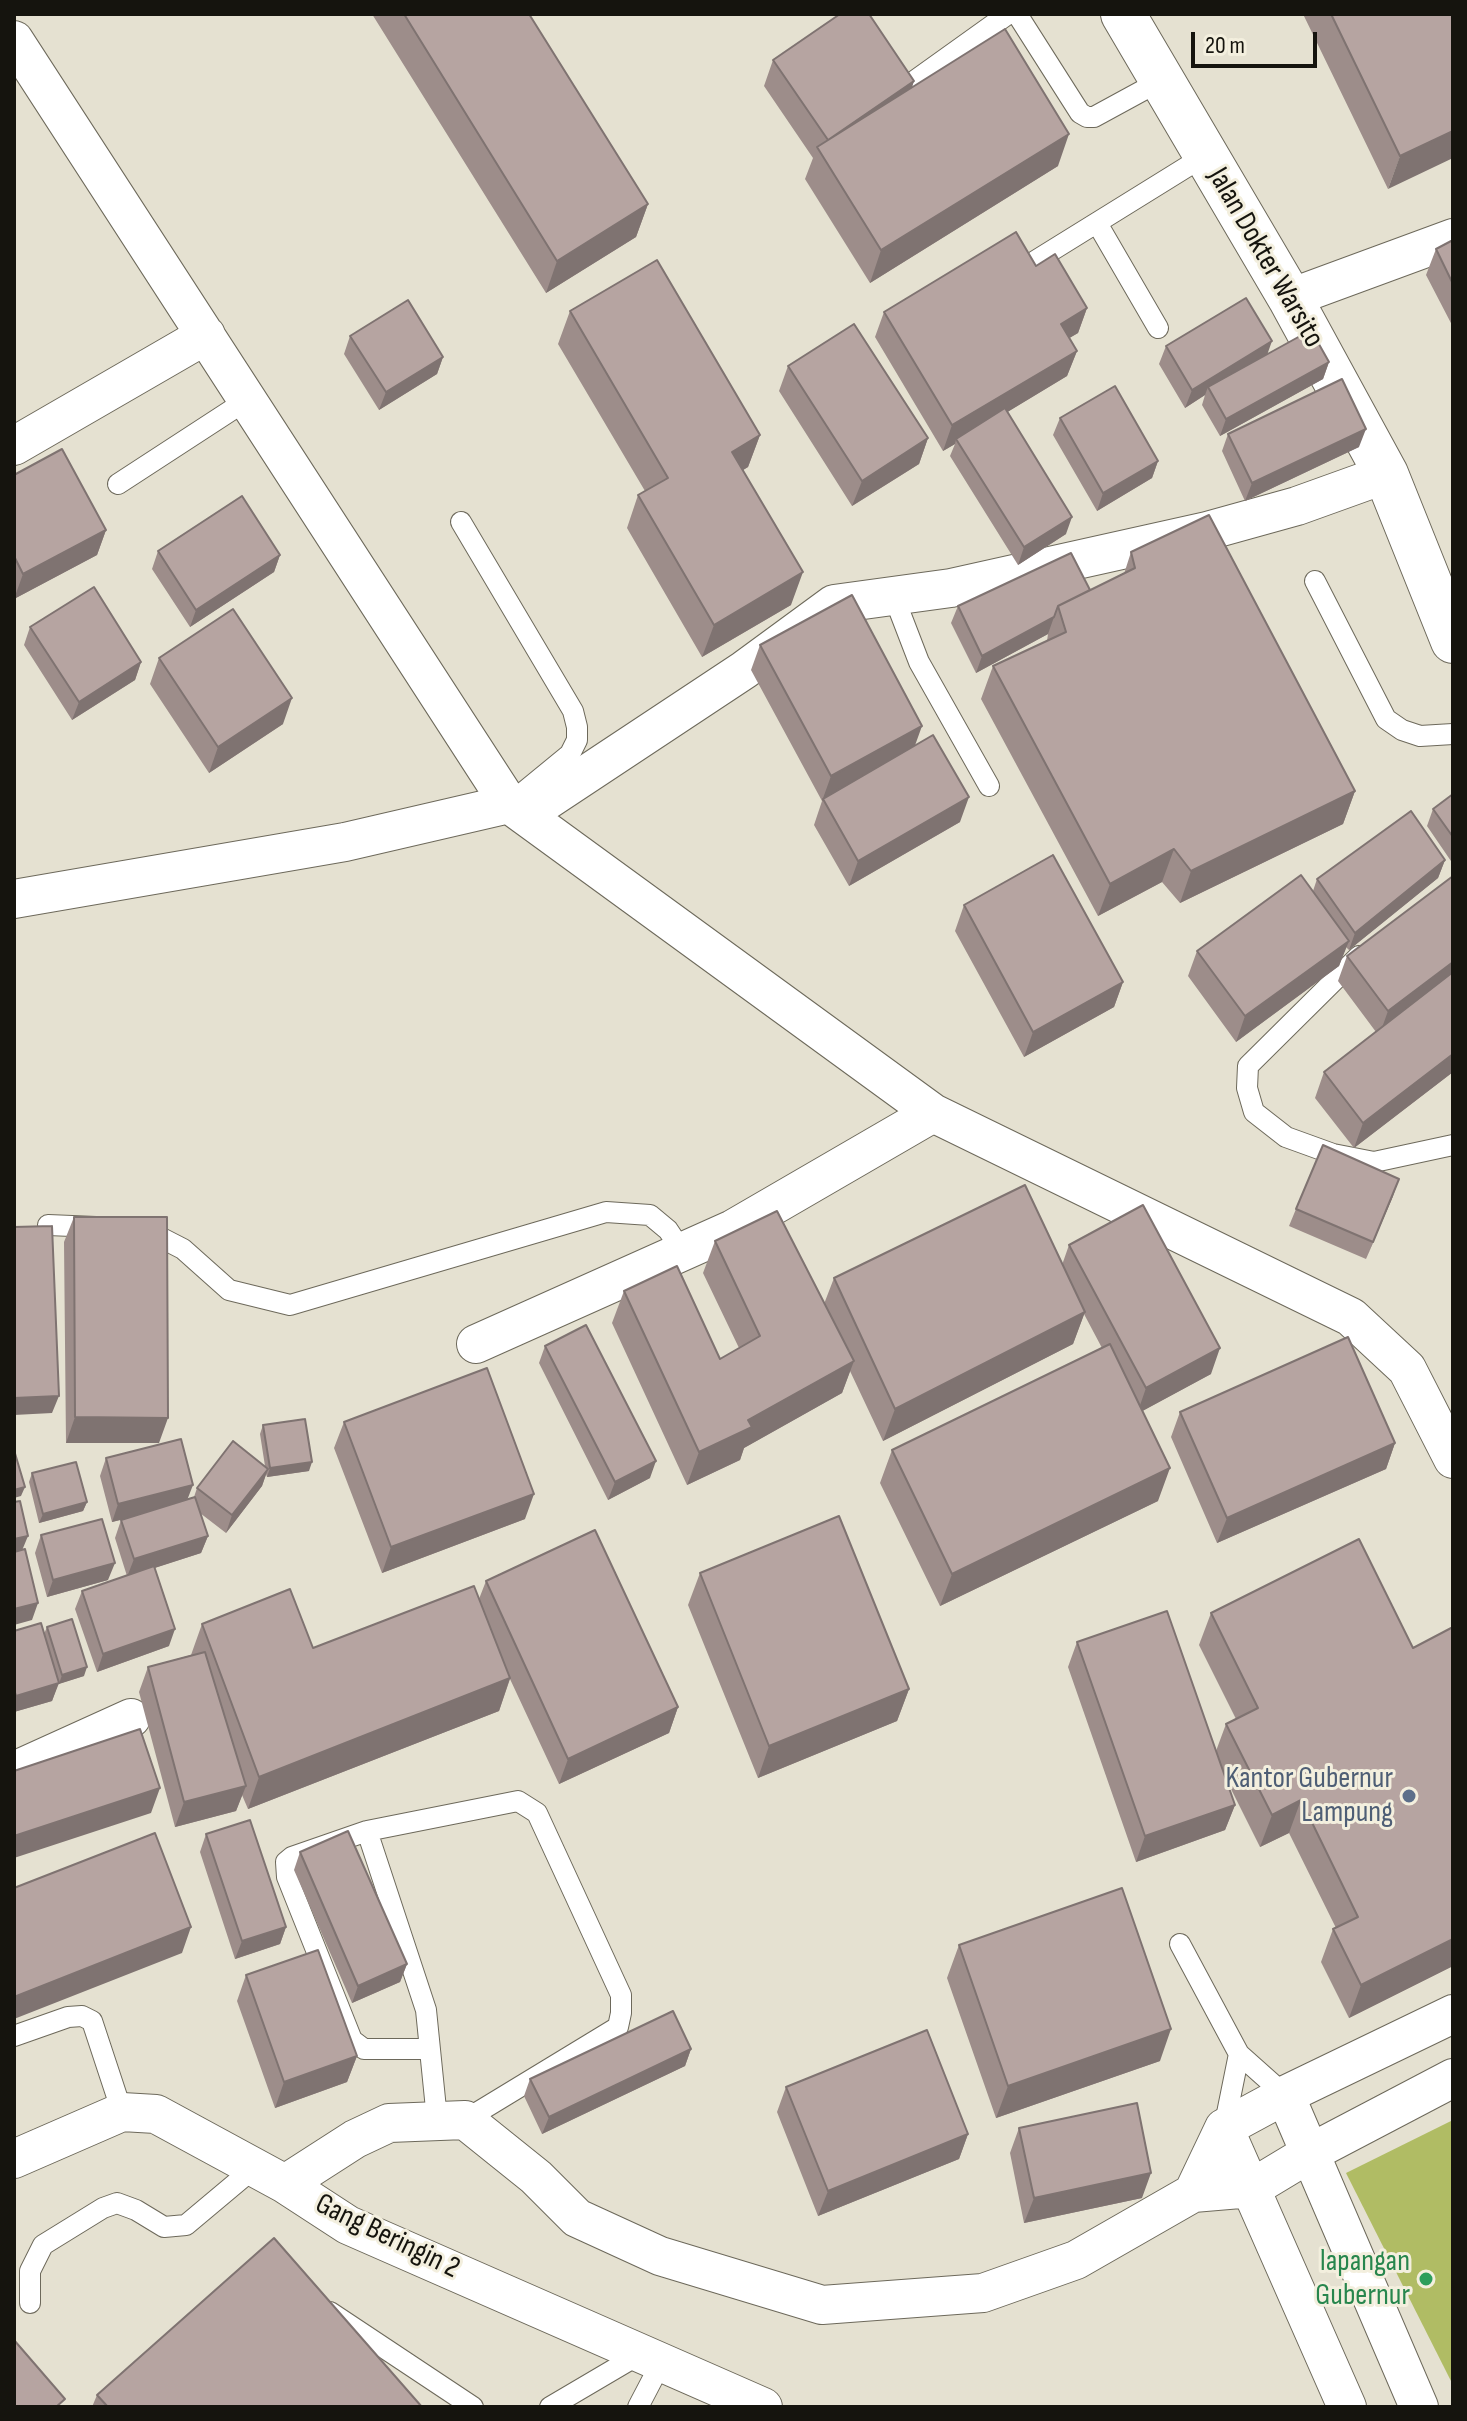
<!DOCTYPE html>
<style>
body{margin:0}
#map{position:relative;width:1467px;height:2421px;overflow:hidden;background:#e5e1d1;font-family:"Sofia Sans Condensed",sans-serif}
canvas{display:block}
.frame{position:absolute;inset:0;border:16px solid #15140e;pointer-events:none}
.scale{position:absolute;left:1191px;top:32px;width:126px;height:36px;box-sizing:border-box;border:4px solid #15140e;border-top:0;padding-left:10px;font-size:24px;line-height:28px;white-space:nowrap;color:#15140e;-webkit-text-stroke:6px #f3efde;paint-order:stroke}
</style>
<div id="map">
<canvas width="1467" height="2421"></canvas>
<div class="frame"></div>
<div class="scale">20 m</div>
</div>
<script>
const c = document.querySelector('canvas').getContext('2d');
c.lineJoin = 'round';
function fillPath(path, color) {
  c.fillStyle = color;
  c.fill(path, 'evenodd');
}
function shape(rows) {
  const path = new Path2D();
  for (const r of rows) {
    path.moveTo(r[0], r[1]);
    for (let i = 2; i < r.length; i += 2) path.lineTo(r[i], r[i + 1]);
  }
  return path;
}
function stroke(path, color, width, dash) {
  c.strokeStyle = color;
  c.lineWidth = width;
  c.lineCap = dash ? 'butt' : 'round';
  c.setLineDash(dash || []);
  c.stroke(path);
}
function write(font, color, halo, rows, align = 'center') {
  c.font = font + ' "Sofia Sans Condensed",sans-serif';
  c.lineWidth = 6;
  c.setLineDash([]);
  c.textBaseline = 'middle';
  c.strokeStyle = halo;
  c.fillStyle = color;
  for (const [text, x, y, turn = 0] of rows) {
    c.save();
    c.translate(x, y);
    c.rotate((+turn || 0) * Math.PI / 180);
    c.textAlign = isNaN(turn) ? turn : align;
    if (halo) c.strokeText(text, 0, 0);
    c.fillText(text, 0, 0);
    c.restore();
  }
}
fillPath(shape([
 [1453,2120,1453,2385,1346,2173]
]), '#b0bc64');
const lane = shape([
 [1017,14,1080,113,1087,117,1094,117,1162,80],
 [913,82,1008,14],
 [1097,223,1158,328],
 [1035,261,1206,155],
 [118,484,247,400],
 [461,522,573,711,577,727,577,740,570,754,509,804],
 [1315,581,1386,719,1402,730,1420,736,1453,734],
 [894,597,919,662,989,786],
 [1359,956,1248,1066,1247,1088,1254,1112,1286,1137,1333,1154,1374,1162,1453,1145],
 [48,1225,96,1227],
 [144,1229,183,1249,229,1290,290,1305,606,1212,650,1215,668,1230,682,1251],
 [367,1831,292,1857,286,1862,287,1877,352,2040,364,2049,429,2049],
 [1180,1944,1239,2054,1285,2095],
 [14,2036,68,2017,82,2016,92,2021,122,2112],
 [437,2119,426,2010,367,1831,518,1801,537,1813,621,1995,621,2013,618,2027,465,2120],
 [1224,2128,1239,2054],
 [30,2303,30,2271,43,2245,103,2208,117,2203,136,2210,164,2227,186,2225,254,2168],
 [330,2312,473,2407],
 [550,2407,640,2354],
 [638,2407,661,2363]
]);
const street = shape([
 [14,40,509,804,933,1113,1351,1317,1407,1369,1453,1459],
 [1290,298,1453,238],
 [14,446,206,335],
 [525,815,744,670,834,604,951,588,1207,531,1297,506,1386,474],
 [14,899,345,842,509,804],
 [476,1344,733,1229,933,1113],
 [14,1771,131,1718],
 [1285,2095,1419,2407],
 [1224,2128,1347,2407],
 [14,2159,122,2112,156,2114,285,2184,348,2225,763,2407],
 [285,2184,355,2139,389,2123,465,2120,536,2177,577,2218,660,2256,822,2305,983,2293,1076,2260,1193,2193,1252,2188,1310,2153,1453,2078],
 [1193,2193,1224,2128,1285,2095,1453,2014]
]);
const secondary = shape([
 [1123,14,1290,298,1386,474,1453,641]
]);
stroke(lane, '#6d695b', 22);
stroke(street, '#6d695b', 40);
stroke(secondary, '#6d695b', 46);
stroke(lane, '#fff', 20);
stroke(street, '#fff', 38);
stroke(secondary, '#fff', 44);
fillPath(shape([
 [372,14,529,14,648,204,636,237,546,293],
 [1303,14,1453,14,1388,189],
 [773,60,914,81,912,87,1058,166,870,283,805,179,813,158,764,86],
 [1453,240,1453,327,1426,275,1436,249],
 [1036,266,1087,308,1078,333,1069,338,1077,351,1067,376,1007,412,1066,534,1018,565,950,456,955,444,943,451,875,337,884,312],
 [570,311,760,435,748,467,743,470,791,605,702,657,627,528,638,495,645,491,558,344],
 [350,336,443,357,437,374,379,410,344,354],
 [1166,346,1267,354,1329,362,1323,379,1220,436,1202,405,1205,395,1185,408,1159,364],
 [788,366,928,438,919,464,852,506,779,391],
 [1060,418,1158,461,1152,478,1097,511,1053,435],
 [1228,434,1359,447,1245,501,1222,451],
 [14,475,106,530,97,555,14,599],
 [158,551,280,555,274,572,190,627,152,569],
 [1131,552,1355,791,1343,824,1180,903,1162,882,1098,916,981,699,993,666,1047,641,1048,634,976,673,951,623,958,606,1090,590,1124,574],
 [30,627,141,662,135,680,72,720,24,645],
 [760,645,915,746,960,822,849,886,814,825,822,801,751,670],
 [159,658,283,724,209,773,150,684],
 [1453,794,1453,864,1427,826,1433,809],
 [1445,860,1438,878,1349,950,1346,947,1339,966,1236,1042,1188,976,1197,951,1313,891,1317,879],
 [964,905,1123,982,1114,1007,1024,1057,955,931],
 [1347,956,1453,1072,1354,1148,1315,1098,1324,1072,1376,1032,1338,981],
 [1393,1196,1366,1259,1289,1226,1296,1209],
 [74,1217,159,1443,66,1443,64,1242],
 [715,1241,824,1304,834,1278,1062,1265,1069,1245,1211,1374,1142,1411,1158,1501,940,1606,880,1483,892,1450,1102,1348,1084,1314,1073,1344,883,1441,850,1371,842,1393,744,1448,740,1460,687,1485,612,1323,624,1291,720,1359,739,1348,703,1273],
 [545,1346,650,1478,608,1500,539,1363],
 [1180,1412,1395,1443,1386,1469,1217,1543,1171,1437],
 [344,1422,525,1519,382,1573,334,1448],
 [263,1425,309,1471,267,1477,266,1474,262,1486,226,1533,200,1513,208,1536,201,1553,154,1568,169,1646,97,1672,75,1609,82,1591,127,1576,115,1538,121,1520,137,1516,112,1522,100,1476,106,1458,188,1499,194,1497,197,1488,265,1466,260,1434],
 [32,1473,87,1502,83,1511,39,1523,29,1482],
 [41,1535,108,1580,47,1597,35,1553],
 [700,1573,909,1689,897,1721,758,1778,688,1605],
 [486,1581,678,1707,669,1733,559,1784,510,1679,499,1711,248,1809,242,1795,236,1811,175,1827,139,1692,148,1667,191,1655,202,1624,313,1648,479,1599],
 [1211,1613,1413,1648,1453,1627,1453,1966,1349,2018,1321,1962,1333,1929,1336,1928,1289,1833,1260,1847,1226,1779,1235,1805,1225,1830,1136,1862,1068,1667,1077,1642,1216,1751,1226,1724,1236,1719,1199,1645],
 [47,1627,84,1676,58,1684,52,1701,14,1712,14,1631,44,1634],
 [206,1834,286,1927,280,1944,235,1959,200,1852],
 [300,1852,407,1964,400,1982,352,2003,294,1870],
 [959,1945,1160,2061,996,2118,947,1978],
 [246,1975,357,2056,347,2082,275,2108,237,2001],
 [691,2049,685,2066,542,2134,524,2096,530,2079],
 [786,2087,968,2134,959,2159,818,2216,777,2112],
 [1019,2128,1142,2198,1024,2223,1010,2153],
 [97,2395,422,2407,92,2407]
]), '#9d8d8a');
fillPath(shape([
 [914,81,905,107,828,141],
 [1453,131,1453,158,1388,189,1400,156],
 [1069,134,1058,166,870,283,881,250],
 [648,204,636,237,546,293,557,261],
 [1087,308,1078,333,1051,349,1061,324],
 [1272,341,1266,358,1208,387,1205,395,1185,408,1192,390],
 [1077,351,1067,376,958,442,956,439,955,444,943,451,952,425],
 [443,357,437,374,379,410,386,392],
 [1329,362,1323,379,1220,436,1226,419],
 [1366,429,1359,447,1245,501,1252,483],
 [760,435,748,467,720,484,732,452],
 [928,438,919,464,852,506,862,481],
 [1158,461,1152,478,1097,511,1103,493],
 [1072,517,1066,534,1018,565,1024,547],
 [106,530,97,555,14,599,23,574],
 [280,555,274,572,190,627,196,610],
 [803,572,791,605,702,657,714,625],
 [1054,617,1048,634,976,673,982,656],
 [141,662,135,680,72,720,79,702],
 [292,698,283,724,209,773,218,747],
 [922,726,913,751,822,801,831,776],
 [1355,791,1343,824,1180,903,1191,871],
 [969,797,960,822,849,886,858,861],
 [1174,849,1162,882,1098,916,1110,884],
 [1445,860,1438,878,1349,950,1355,933],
 [1349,941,1339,966,1236,1042,1245,1016],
 [1453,962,1453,980,1379,1036,1388,1011],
 [1123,982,1114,1007,1024,1057,1033,1032],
 [1453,1054,1453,1072,1354,1148,1363,1123],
 [1399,1179,1393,1196,1366,1259,1373,1242],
 [1085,1312,1073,1344,883,1441,895,1409],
 [1220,1348,1211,1374,1137,1414,1146,1388],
 [854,1361,842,1393,744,1448,740,1460,687,1485,699,1452,748,1420],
 [59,1396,52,1413,14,1415,14,1398],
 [75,1417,168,1418,159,1443,66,1443],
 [1395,1443,1386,1469,1217,1543,1227,1518],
 [656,1461,650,1478,608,1500,615,1482],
 [312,1462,309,1471,267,1477,270,1468],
 [1170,1468,1158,1501,940,1606,952,1574],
 [268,1469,262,1486,226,1533,232,1515],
 [193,1485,186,1503,112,1522,118,1504],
 [25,1487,21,1496,14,1498,14,1490],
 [534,1494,525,1519,382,1573,391,1547],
 [87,1502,83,1511,39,1523,43,1514],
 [28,1536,21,1553,14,1555,14,1539],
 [208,1536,201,1553,127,1577,134,1559],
 [115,1563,108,1580,47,1597,53,1580],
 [38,1603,32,1620,14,1625,14,1609],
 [175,1629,169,1646,97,1672,103,1654],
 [87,1667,84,1676,59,1684,62,1675],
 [510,1678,499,1711,248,1809,259,1777],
 [59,1683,52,1701,14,1712,14,1702,16,1696],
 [909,1689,897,1721,758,1778,769,1746],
 [678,1707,669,1733,559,1784,568,1759],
 [246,1786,236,1811,175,1827,184,1802],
 [160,1788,151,1813,14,1858,14,1836],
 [1301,1800,1289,1833,1260,1847,1272,1815],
 [1235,1805,1225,1830,1136,1862,1145,1836],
 [191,1927,182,1953,14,2019,14,1997],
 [286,1927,280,1944,235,1959,242,1941],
 [1453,1939,1453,1966,1349,2018,1361,1985],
 [407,1964,400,1982,352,2003,358,1986],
 [1171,2029,1160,2061,996,2118,1008,2086],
 [691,2049,685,2066,542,2134,549,2117],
 [357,2056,347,2082,275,2108,284,2082],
 [968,2134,959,2159,818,2216,828,2191],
 [1151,2173,1142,2198,1024,2223,1034,2198]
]), '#7f7371');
const building = shape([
 [404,14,529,14,648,204,557,261,404,14],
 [840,14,869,14,914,81,828,140,773,60,840,14],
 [1331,14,1453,14,1453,131,1400,156,1331,14],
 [1005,29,1069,134,881,250,817,147,1005,29],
 [1016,232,1036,266,1055,254,1087,308,1061,324,1077,351,952,425,884,312,1016,232],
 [1453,240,1453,284,1436,249,1453,240],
 [657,260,760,435,732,452,803,572,714,625,638,495,668,478,570,311,657,260],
 [1246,298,1272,341,1192,390,1166,346,1246,298],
 [408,300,443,357,386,392,350,336,408,300],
 [854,324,928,438,862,481,788,366,854,324],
 [1311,330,1329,362,1226,419,1208,387,1311,330],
 [1342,379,1366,429,1252,483,1228,434,1342,379],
 [1115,386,1158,461,1103,493,1060,418,1115,386],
 [1005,408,1072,517,1024,547,956,439,1005,408],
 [62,449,106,530,23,574,14,556,14,475,62,449],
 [242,496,280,555,196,610,158,551,242,496],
 [1209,515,1355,791,1191,871,1174,849,1110,884,993,666,1066,632,1058,606,1135,568,1131,552,1209,515],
 [1071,553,1090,590,1058,606,1054,617,982,656,958,606,1071,553],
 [94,587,141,662,79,702,30,627,94,587],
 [852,595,922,726,831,776,760,645,852,595],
 [233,609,292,698,218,747,159,658,233,609],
 [933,735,969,797,858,861,823,799,933,735],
 [1453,794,1453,837,1433,809,1453,794],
 [1411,811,1445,860,1355,933,1317,879,1411,811],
 [1053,855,1123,982,1033,1032,964,905,1053,855],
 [1301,875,1349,941,1245,1016,1197,951,1301,875],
 [1453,876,1453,962,1388,1011,1347,956,1453,876],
 [1453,972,1453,1054,1363,1123,1324,1072,1453,972],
 [1323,1145,1399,1179,1373,1242,1296,1209,1323,1145],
 [1025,1185,1085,1312,895,1409,834,1278,1025,1185],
 [1143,1205,1220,1348,1146,1388,1069,1245,1143,1205],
 [777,1211,854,1361,748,1420,752,1427,699,1452,624,1291,677,1266,720,1359,760,1336,715,1241,777,1211],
 [74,1217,167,1217,168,1418,75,1417,74,1217],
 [52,1226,59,1396,14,1398,14,1227,52,1226],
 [586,1325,656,1461,615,1482,545,1346,586,1325],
 [1348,1337,1395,1443,1227,1518,1180,1412,1348,1337],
 [1110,1344,1170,1468,952,1574,892,1450,1110,1344],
 [487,1368,534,1494,391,1547,344,1422,487,1368],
 [305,1419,312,1462,270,1468,263,1425,305,1419],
 [181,1439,193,1485,118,1504,106,1458,181,1439],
 [233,1441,268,1469,232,1515,197,1488,233,1441],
 [14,1450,25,1487,14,1490,14,1450],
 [76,1462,87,1502,43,1514,32,1473,76,1462],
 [195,1497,208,1536,134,1559,121,1520,195,1497],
 [20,1501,28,1536,14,1539,14,1502,20,1501],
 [839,1516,909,1689,769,1746,700,1573,839,1516],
 [102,1519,115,1563,53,1580,41,1535,102,1519],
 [595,1530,678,1707,568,1759,486,1581,595,1530],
 [1359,1539,1413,1648,1453,1627,1453,1939,1361,1985,1333,1929,1358,1917,1301,1800,1272,1815,1226,1724,1258,1708,1211,1613,1359,1539],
 [25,1549,38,1603,14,1609,14,1552,25,1549],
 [154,1566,175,1629,103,1654,82,1591,154,1566],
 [474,1586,510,1678,259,1777,202,1624,290,1589,313,1648,474,1586],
 [1167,1611,1235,1805,1145,1836,1077,1642,1167,1611],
 [72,1619,87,1667,62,1675,47,1627,72,1619],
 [41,1623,59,1683,16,1696,14,1689,14,1631,41,1623],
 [205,1652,246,1786,184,1802,148,1667,205,1652],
 [140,1729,160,1788,14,1836,14,1771,140,1729],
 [250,1820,286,1927,242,1941,206,1834,250,1820],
 [348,1831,407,1964,358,1986,300,1852,348,1831],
 [155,1833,191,1927,14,1997,14,1888,155,1833],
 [1122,1888,1171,2029,1008,2086,959,1945,1122,1888],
 [318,1950,357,2056,284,2082,246,1975,318,1950],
 [673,2011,691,2049,549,2117,530,2079,673,2011],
 [927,2030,968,2134,828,2191,786,2087,927,2030],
 [1137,2103,1151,2173,1034,2198,1019,2128,1137,2103],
 [274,2238,422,2407,108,2407,97,2395,274,2238],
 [14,2340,65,2399,56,2407,14,2407,14,2340]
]);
fillPath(building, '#b6a4a1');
stroke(building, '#7f7371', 2);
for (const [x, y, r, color] of [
 [1409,1796,8,"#5c6f8a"],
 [1426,2279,8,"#2e9e5b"]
]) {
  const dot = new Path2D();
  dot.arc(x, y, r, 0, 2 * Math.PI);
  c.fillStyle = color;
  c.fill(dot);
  stroke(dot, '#f3efde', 3);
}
write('30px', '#15140e', '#f3efde', [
 ["Jalan Dokter Warsito",1265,258,60],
 ["Gang Beringin 2",387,2237,26]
]);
write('30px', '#4e5e75', '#f3efde', [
 ["Kantor Gubernur",1393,1779],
 ["Lampung",1393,1813]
], 'right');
write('30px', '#27864d', '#f3efde', [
 ["lapangan",1410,2262],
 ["Gubernur",1410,2296]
], 'right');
</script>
